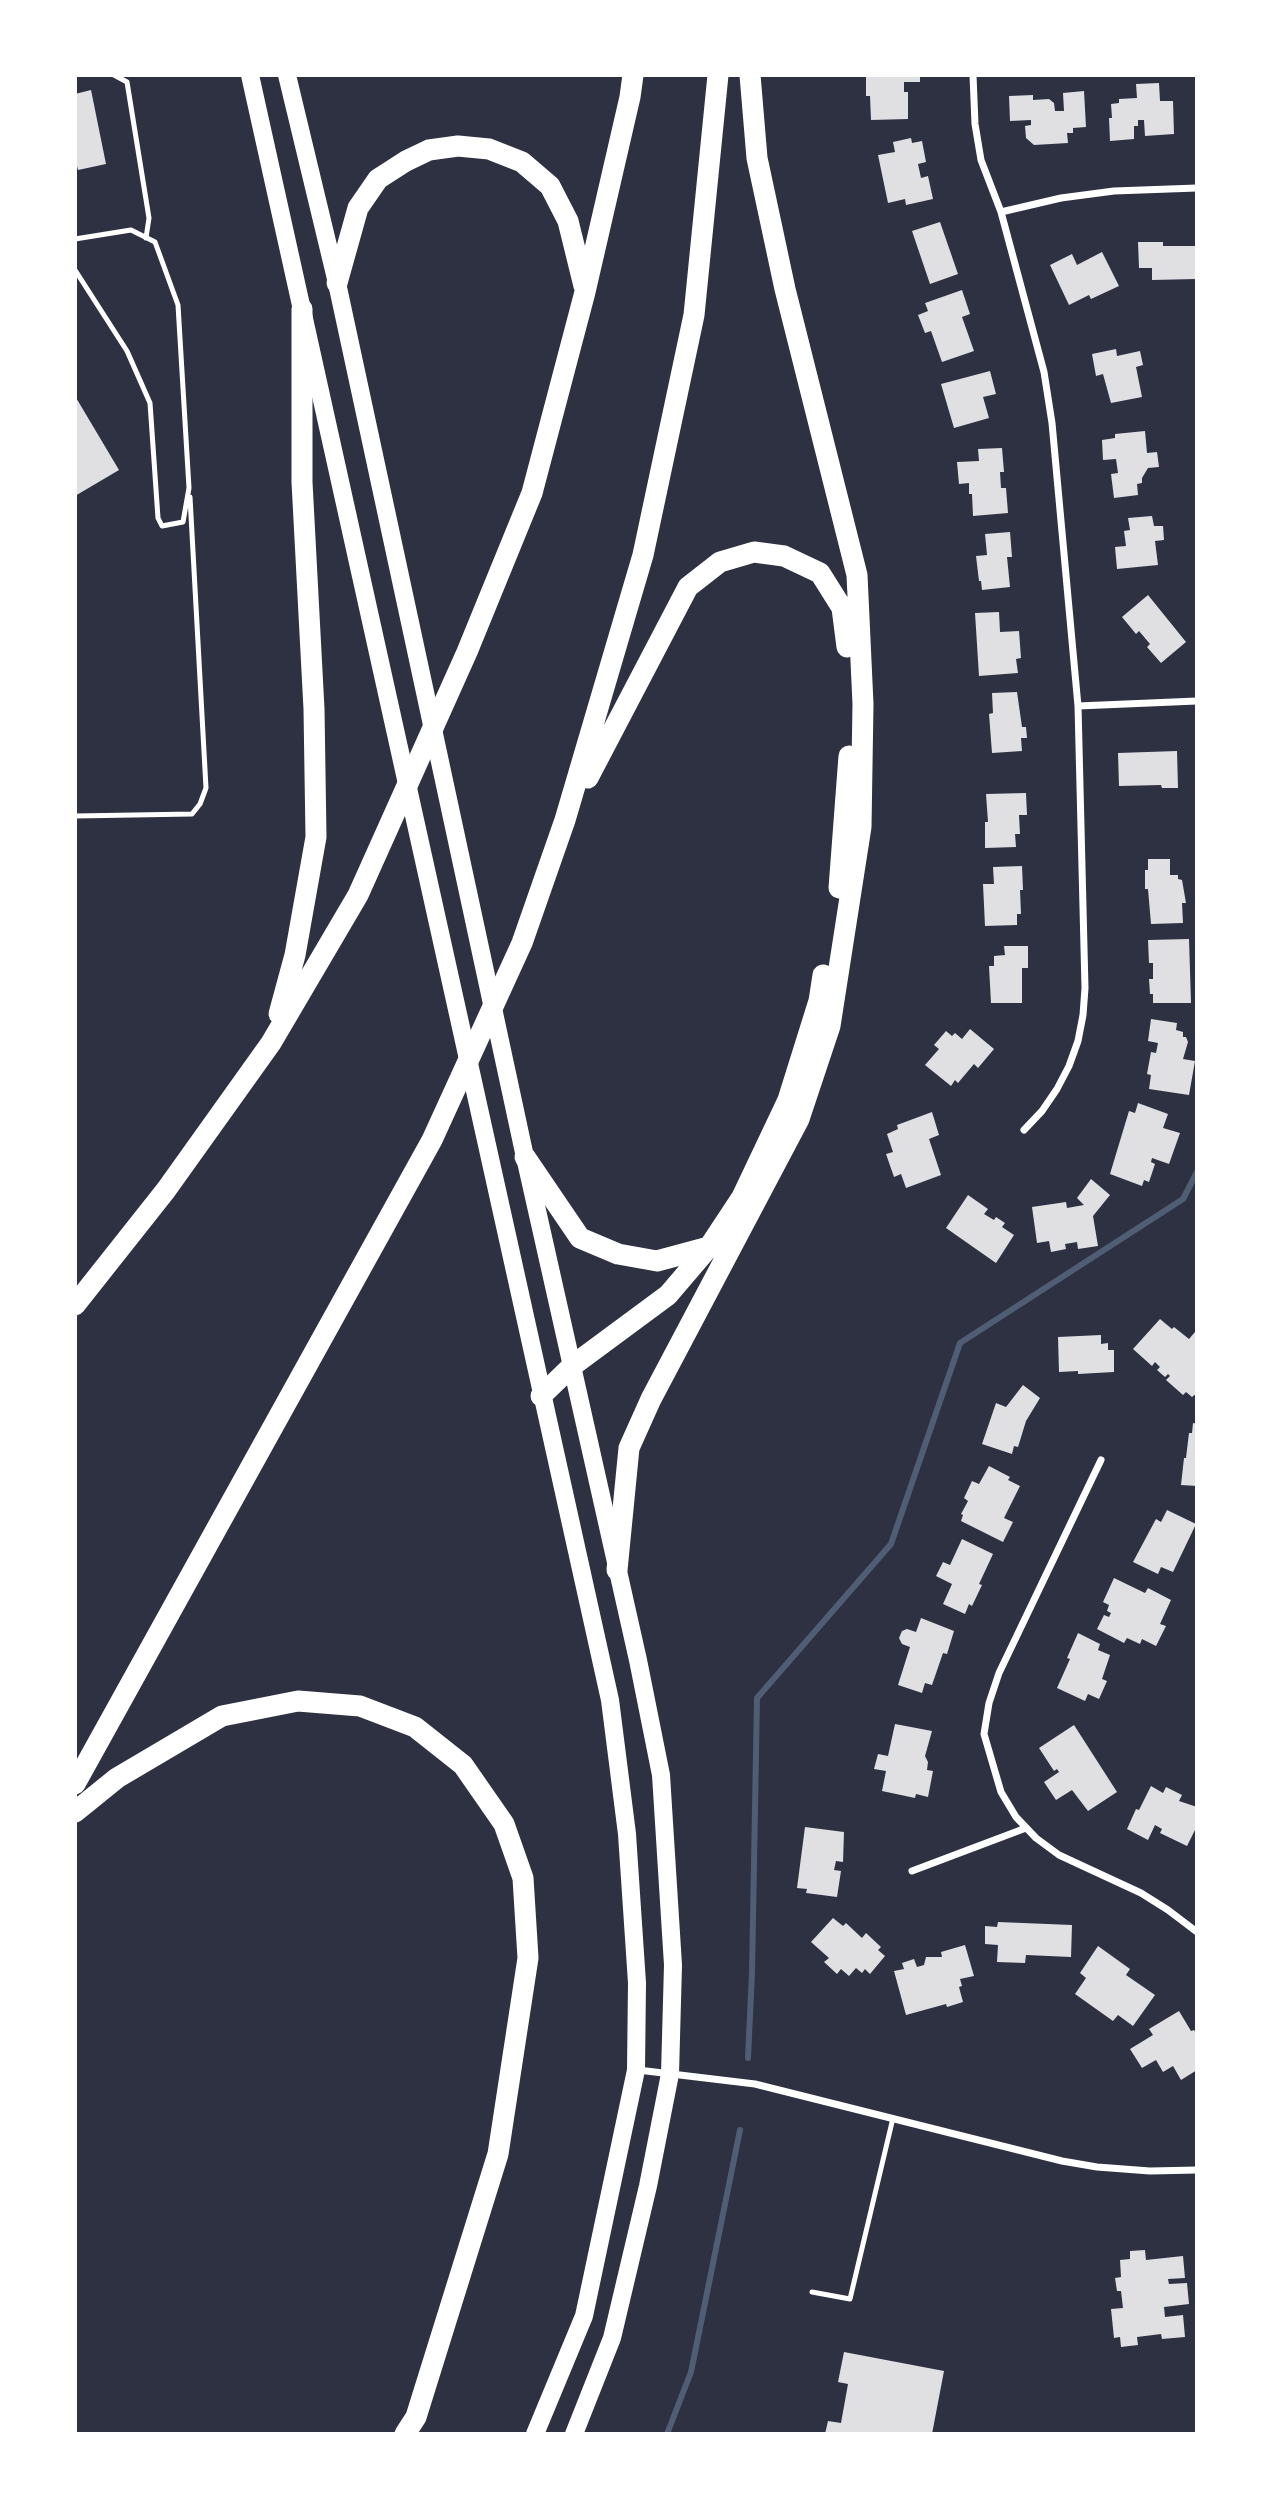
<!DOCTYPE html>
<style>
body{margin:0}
#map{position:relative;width:1272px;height:2509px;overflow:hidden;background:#2d3142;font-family:"IBM Plex Sans",sans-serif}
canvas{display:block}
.frame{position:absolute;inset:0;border:77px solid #fff;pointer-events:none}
</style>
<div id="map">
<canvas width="1272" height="2509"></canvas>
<div class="frame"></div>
</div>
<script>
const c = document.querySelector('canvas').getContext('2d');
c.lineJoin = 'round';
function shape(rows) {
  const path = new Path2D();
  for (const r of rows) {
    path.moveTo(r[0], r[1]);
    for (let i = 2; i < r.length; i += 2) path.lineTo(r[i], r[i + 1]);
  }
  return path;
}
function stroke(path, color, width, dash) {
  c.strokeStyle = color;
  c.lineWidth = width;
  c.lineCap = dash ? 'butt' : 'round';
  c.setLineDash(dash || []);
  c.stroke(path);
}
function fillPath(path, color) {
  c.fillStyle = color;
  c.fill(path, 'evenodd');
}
stroke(shape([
 [748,2058,752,1973,757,1698,891,1544,960,1343,1183,1199,1197,1172],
 [667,2434,691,2372,740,2130]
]), '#4f5d75', 6);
fillPath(shape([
 [871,75,920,75,920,82,904,82,904,92,908,92,908,119,871,120,870,96,866,96,866,76],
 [1159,83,1160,101,1173,101,1174,134,1145,136,1144,120,1138,120,1138,126,1134,126,1134,139,1110,141,1109,118,1112,118,1111,104,1119,103,1119,99,1137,98,1136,84],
 [91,90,106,164,78,170,75,158,75,94],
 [1084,91,1086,127,1073,128,1073,133,1067,133,1068,143,1034,145,1026,138,1025,126,1031,125,1031,120,1010,121,1009,96,1033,95,1033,100,1049,99,1054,103,1055,111,1064,111,1063,93],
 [911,138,912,143,922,141,926,162,918,164,921,178,928,176,933,199,906,205,905,199,888,203,878,155,895,152,893,142],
 [940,222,958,274,930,284,912,231],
 [1138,242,1163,242,1163,246,1195,246,1196,279,1152,280,1152,268,1139,268],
 [1102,252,1119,286,1091,299,1089,295,1069,305,1050,265,1072,254,1077,265],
 [962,290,970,314,962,317,974,351,942,362,931,331,925,333,918,315,928,311,925,303],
 [1116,349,1117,356,1140,351,1143,365,1136,367,1142,397,1111,403,1103,374,1096,376,1092,354],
 [990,371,996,394,983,397,989,418,954,428,941,384],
 [75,396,119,470,75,496],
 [1145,431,1147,453,1157,452,1159,467,1148,468,1142,478,1142,483,1137,484,1138,495,1114,498,1111,474,1118,473,1116,459,1103,460,1102,440,1115,438,1115,434],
 [1002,448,1004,472,1000,472,1001,488,1006,488,1008,513,973,516,972,494,969,494,969,483,959,484,957,462,979,461,978,449],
 [1152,516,1154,526,1163,526,1164,540,1155,541,1158,565,1117,569,1115,547,1126,546,1124,531,1130,530,1128,518],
 [1010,532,1012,557,1007,557,1010,587,982,590,981,581,979,581,976,556,987,555,985,534],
 [1148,595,1186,642,1161,663,1147,647,1150,644,1139,631,1136,634,1122,617],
 [999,612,1000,632,1019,631,1021,658,1016,659,1018,673,979,676,975,613],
 [1017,692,1022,727,1026,727,1027,738,1021,738,1022,751,992,753,989,714,993,713,992,693],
 [1177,751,1178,788,1162,788,1161,785,1119,786,1118,753],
 [1026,793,1027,815,1019,815,1020,834,1015,834,1016,847,985,848,985,822,988,822,986,794],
 [1148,859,1170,859,1170,875,1178,875,1178,879,1182,880,1186,903,1182,903,1183,923,1151,924,1148,889,1145,889,1145,870,1148,870],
 [1022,866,1023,890,1020,890,1021,914,1017,914,1017,925,985,926,983,884,994,884,993,867],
 [1189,939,1191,1003,1153,1003,1153,994,1150,994,1149,979,1153,979,1153,963,1149,963,1148,940],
 [1004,946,1028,946,1028,968,1022,968,1022,1003,991,1003,989,966,994,966,994,956,1005,955],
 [1151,1019,1177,1023,1176,1030,1183,1032,1183,1037,1186,1037,1188,1042,1183,1059,1195,1061,1189,1095,1149,1089,1151,1075,1147,1074,1151,1052,1156,1053,1158,1043,1148,1041],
 [970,1029,994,1049,978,1068,974,1064,958,1083,955,1080,951,1086,925,1065,939,1049,934,1045,946,1031,952,1036,955,1033,962,1039],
 [1138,1103,1168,1114,1163,1128,1180,1133,1169,1164,1152,1158,1151,1162,1155,1164,1149,1182,1144,1180,1142,1186,1110,1174,1129,1111,1135,1113],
 [932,1112,939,1135,929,1139,941,1175,906,1188,901,1174,894,1177,886,1154,893,1152,887,1134,898,1129,897,1125],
 [1091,1179,1110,1195,1093,1216,1098,1246,1078,1249,1077,1242,1065,1244,1066,1249,1051,1252,1049,1241,1037,1243,1032,1207,1066,1202,1067,1208,1084,1205,1077,1198],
 [968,1195,988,1209,984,1214,994,1220,996,1217,1005,1223,1002,1227,1014,1235,996,1263,946,1228],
 [1160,1319,1172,1329,1174,1327,1189,1339,1195,1332,1197,1333,1197,1393,1192,1397,1186,1392,1183,1395,1166,1380,1170,1376,1168,1374,1165,1377,1157,1370,1160,1367,1155,1362,1152,1366,1133,1349],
 [1101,1335,1101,1344,1108,1343,1108,1350,1114,1350,1114,1372,1078,1374,1078,1371,1059,1372,1058,1337],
 [1023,1385,1040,1398,1026,1421,1018,1447,1014,1446,1012,1454,982,1444,996,1403,1006,1407],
 [1193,1423,1197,1424,1197,1486,1181,1485,1184,1458,1186,1458,1189,1433,1192,1433],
 [989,1466,1010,1477,1008,1480,1020,1486,1004,1518,1013,1522,1003,1542,961,1521,963,1515,961,1514,968,1501,964,1498,972,1481,979,1484],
 [1167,1510,1196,1524,1173,1572,1161,1567,1158,1574,1133,1562,1156,1519,1161,1522],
 [962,1539,993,1554,979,1584,982,1585,972,1606,969,1604,965,1614,943,1604,952,1584,936,1576,943,1562,950,1565],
 [1114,1578,1145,1593,1148,1588,1171,1600,1160,1624,1166,1626,1156,1646,1142,1639,1140,1644,1127,1638,1124,1643,1097,1629,1104,1615,1109,1617,1111,1613,1107,1611,1109,1605,1103,1602],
 [921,1618,954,1631,947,1654,943,1653,932,1685,925,1683,922,1693,898,1685,910,1647,902,1644,899,1638,902,1631,907,1629,916,1632],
 [1078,1633,1100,1644,1098,1650,1110,1655,1102,1679,1107,1681,1099,1699,1088,1694,1085,1701,1057,1688,1070,1659,1067,1658],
 [895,1724,932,1731,925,1756,928,1762,927,1770,933,1771,928,1797,916,1794,915,1798,882,1791,886,1771,874,1769,878,1754,888,1756],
 [1074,1725,1117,1792,1088,1811,1072,1790,1056,1800,1044,1782,1059,1772,1057,1769,1054,1771,1039,1748],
 [1151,1786,1163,1793,1166,1787,1182,1795,1179,1801,1197,1807,1197,1826,1187,1846,1160,1833,1162,1829,1155,1825,1148,1840,1127,1829,1136,1809,1139,1810],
 [805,1827,844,1832,843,1862,836,1861,834,1870,841,1871,837,1897,806,1893,807,1889,797,1888],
 [833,1918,843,1926,846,1923,862,1938,866,1933,881,1947,878,1950,885,1956,870,1974,865,1969,862,1973,856,1968,849,1976,841,1969,837,1974,824,1962,829,1958,811,1942],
 [998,1922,1072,1925,1071,1957,1026,1955,1025,1963,997,1962,998,1945,985,1944,985,1926,997,1927],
 [965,1945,974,1976,960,1979,962,1986,959,1987,963,2002,947,2007,946,2004,906,2015,894,1971,904,1969,902,1963,914,1959,917,1967,924,1965,926,1957,942,1957,941,1952],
 [1098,1946,1130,1969,1126,1975,1155,1995,1133,2026,1118,2015,1113,2021,1075,1994,1086,1978,1080,1973],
 [1179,2011,1191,2031,1194,2030,1197,2035,1195,2043,1197,2070,1181,2080,1173,2066,1163,2072,1156,2060,1142,2068,1130,2049,1153,2035,1149,2029],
 [1145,2250,1146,2260,1183,2256,1185,2278,1168,2279,1169,2284,1187,2283,1189,2304,1164,2307,1165,2317,1183,2315,1185,2337,1162,2339,1161,2334,1137,2337,1138,2345,1121,2347,1120,2337,1114,2338,1111,2309,1123,2308,1121,2291,1117,2291,1115,2278,1121,2277,1120,2260,1130,2259,1130,2251],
 [844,2352,944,2371,932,2434,825,2434,828,2421,841,2423,848,2384,838,2382]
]), '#e0e0e3');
stroke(shape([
 [114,75,127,82,149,218,146,238],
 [75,239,131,230,155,242,178,305,189,488,183,522,162,526,158,518,150,403,127,351,75,270],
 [75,816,192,814,200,804,206,788,190,497],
 [812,2292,850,2299,893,2118]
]), '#fff', 5);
stroke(shape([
 [973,75,975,124,981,160,1001,212,1044,372,1052,423,1078,706,1085,988,1083,1015,1078,1041,1069,1066,1057,1089,1042,1111,1024,1130],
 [1001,212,1061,198,1114,191,1197,188],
 [1078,706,1197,701],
 [1101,1460,999,1673,989,1703,984,1734,1001,1792,1016,1817,1036,1838,1059,1855,1141,1893,1168,1910,1197,1932],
 [912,1871,1026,1828],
 [638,2070,755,2084,1062,2161,1097,2167,1150,2171,1197,2170]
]), '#fff', 7);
stroke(shape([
 [250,75,610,1700,627,1834,637,1983,636,2070,584,2316,535,2434],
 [287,75,337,283,525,1157,638,1660,661,1775,673,1965,670,2074,648,2186,612,2338,574,2434]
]), '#fff', 18);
stroke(shape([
 [337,283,358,208,378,179,406,161,429,150,458,146,489,149,522,162,550,186,568,221,584,286],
 [588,778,688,587,720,562,754,552,784,556,820,573,842,608,847,647],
 [839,888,849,756],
 [279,1014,295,955,316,837,314,709,302,482,302,309],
 [525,1157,580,1238,618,1254,657,1261,709,1247],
 [75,1305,166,1190,271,1043,358,895,467,652,532,493,585,292,630,97,633,75],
 [541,1396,572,1366,668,1295,709,1247,742,1197,788,1100,819,1001,823,975],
 [617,1570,629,1448,651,1399,799,1119,830,1026,861,827,863,704,857,575,785,289,757,158,750,75],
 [75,1784,432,1140,522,943,565,820,643,555,694,315,718,75],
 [75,1812,117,1778,222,1716,298,1701,360,1706,415,1727,463,1765,504,1824,523,1878,528,1958,498,2154,416,2417,405,2434]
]), '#fff', 21);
</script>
